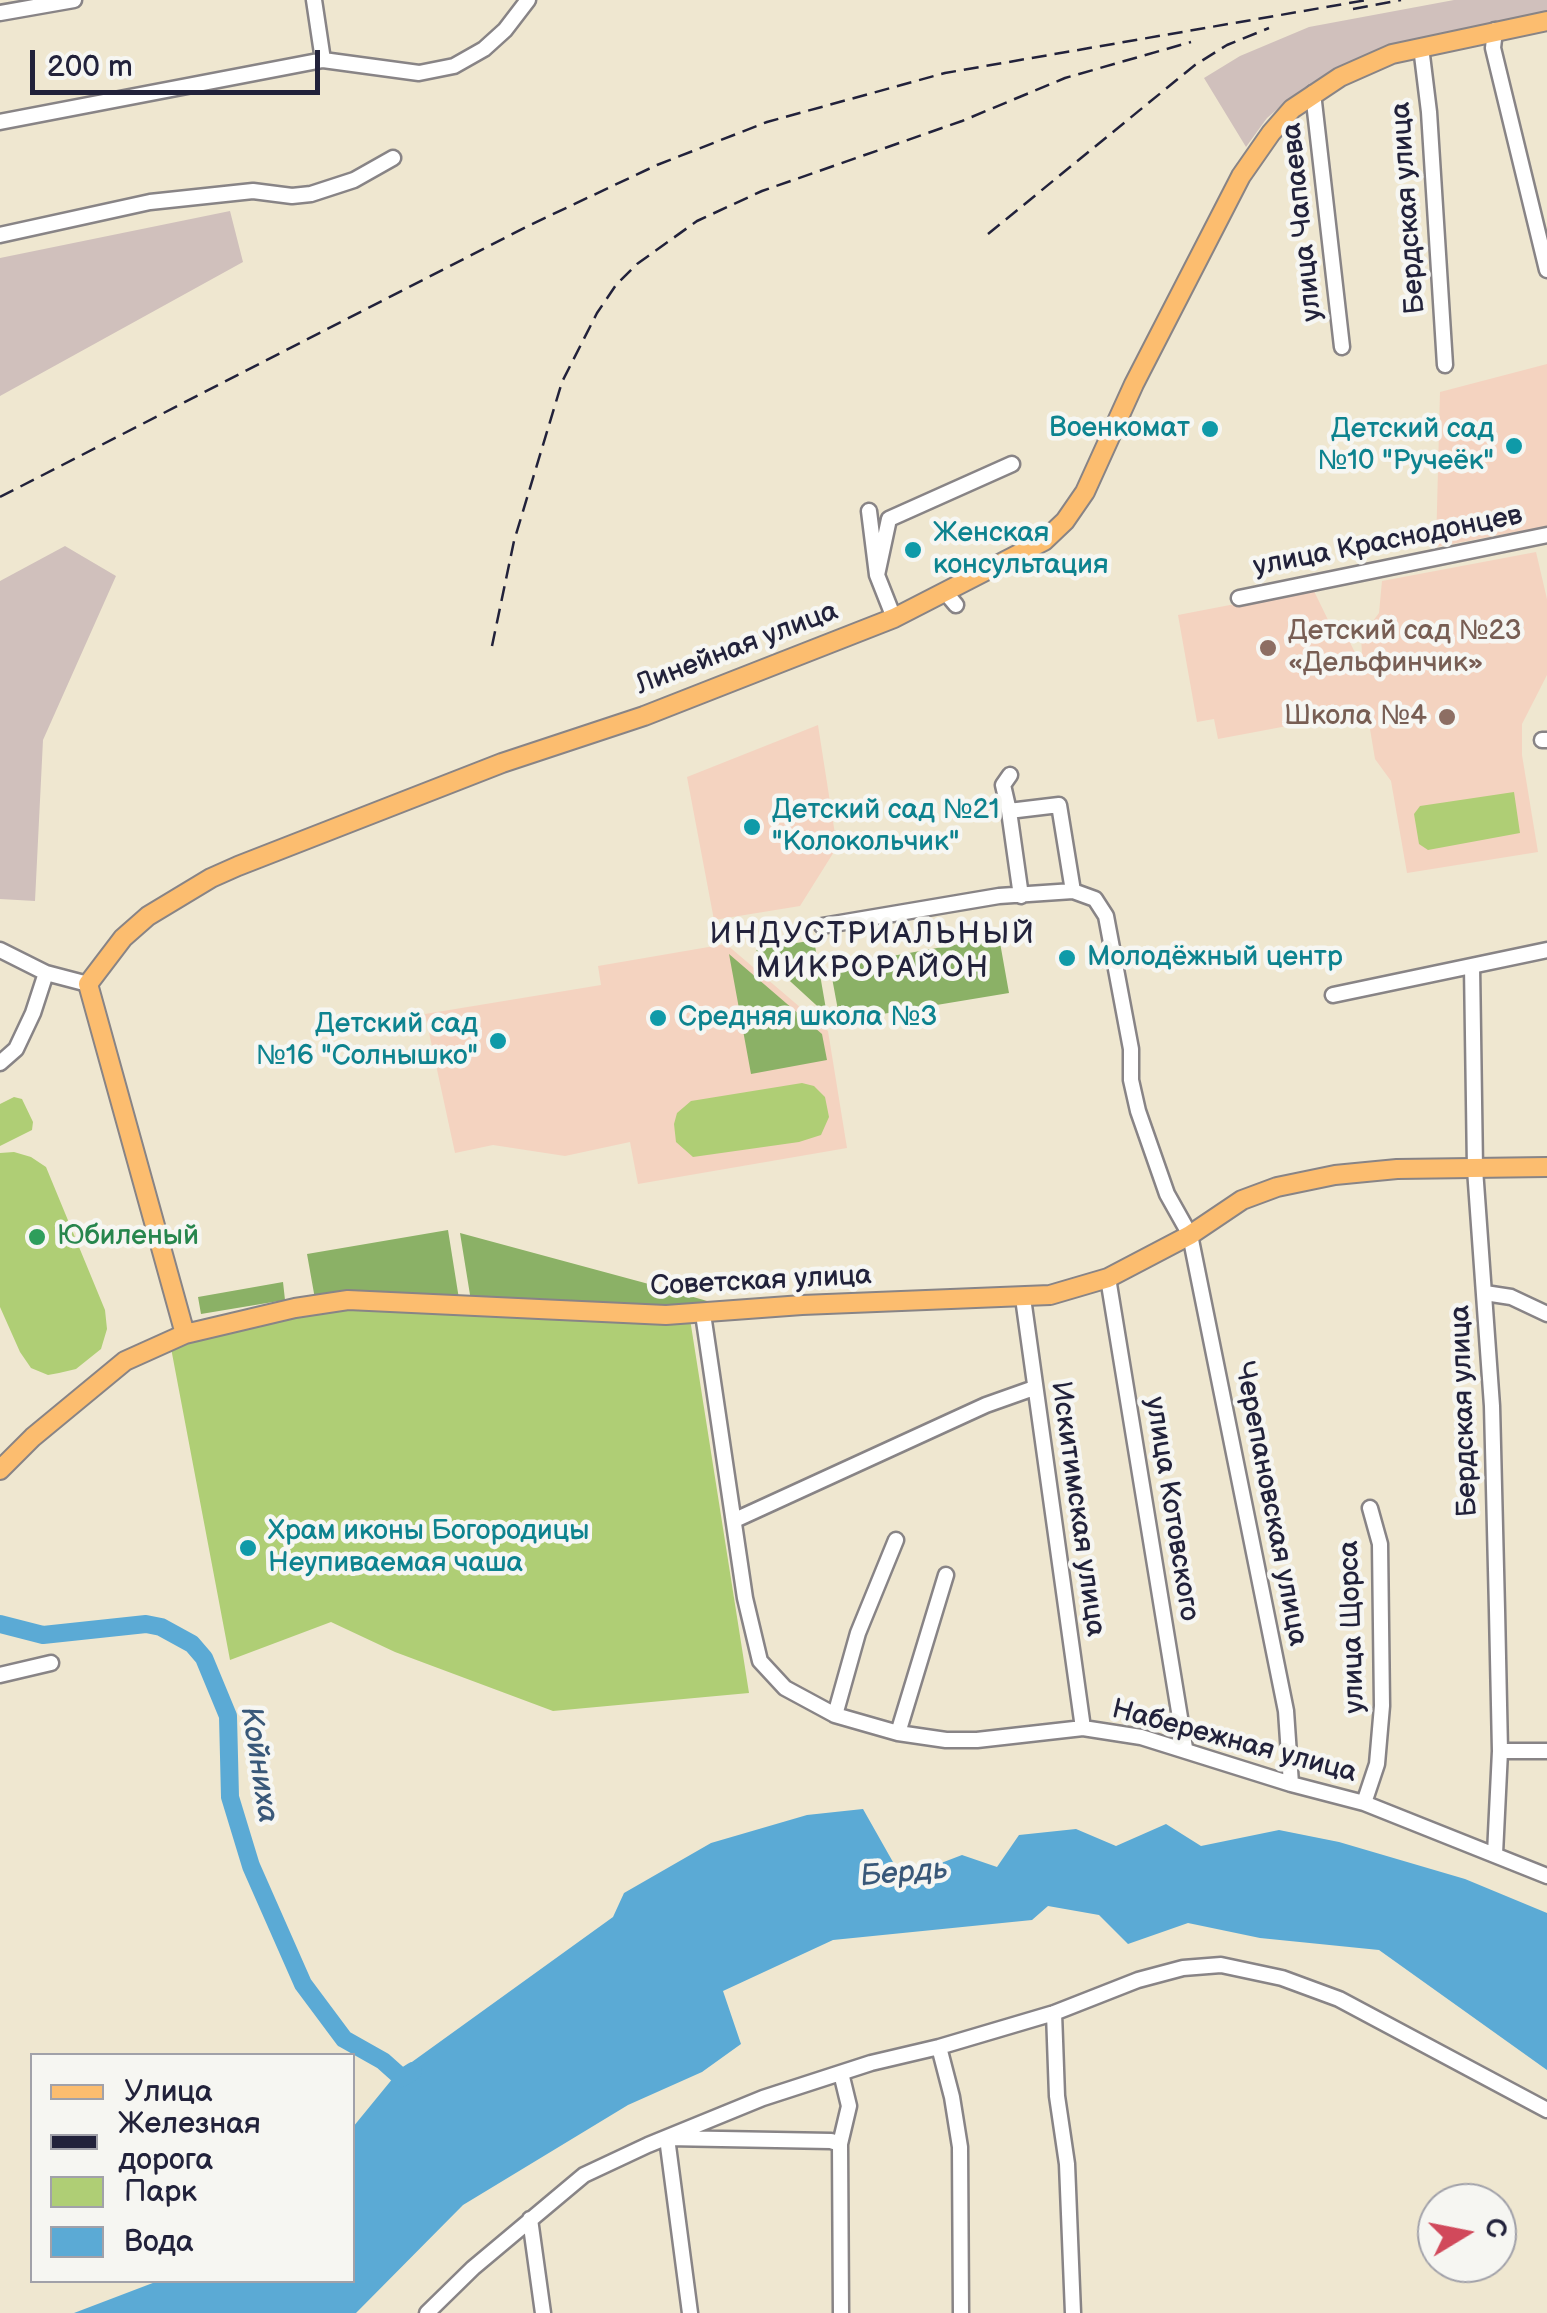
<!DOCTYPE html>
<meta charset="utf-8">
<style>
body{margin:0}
#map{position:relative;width:1547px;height:2313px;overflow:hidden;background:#efe7d0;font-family:"Balsamiq Sans",sans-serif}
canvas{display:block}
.legend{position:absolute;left:30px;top:2053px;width:325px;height:230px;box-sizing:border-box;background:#f6f6f2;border:2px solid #a1a1a9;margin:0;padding:12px 18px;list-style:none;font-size:30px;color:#22223b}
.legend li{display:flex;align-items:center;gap:20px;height:50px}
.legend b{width:50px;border:2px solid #a1a1a9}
.north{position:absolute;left:1417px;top:2183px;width:100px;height:100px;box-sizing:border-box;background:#f6f6f2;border:2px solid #a1a1a9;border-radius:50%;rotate:80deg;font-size:28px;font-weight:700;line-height:40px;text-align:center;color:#22223b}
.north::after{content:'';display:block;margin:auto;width:35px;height:45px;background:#d1495b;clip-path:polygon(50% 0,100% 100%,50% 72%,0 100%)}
.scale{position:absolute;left:30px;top:50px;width:290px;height:45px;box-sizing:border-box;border:5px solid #22223b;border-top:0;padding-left:12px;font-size:30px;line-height:35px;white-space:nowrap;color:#22223b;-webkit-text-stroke:8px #f6f6f2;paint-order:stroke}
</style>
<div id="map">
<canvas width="1547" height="2313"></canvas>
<ul class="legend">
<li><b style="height:12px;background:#fcbd6f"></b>Улица</li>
<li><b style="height:12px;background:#22223b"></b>Железная дорога</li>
<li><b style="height:28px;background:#afce75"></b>Парк</li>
<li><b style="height:28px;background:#5baad5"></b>Вода</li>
</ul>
<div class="north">С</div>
<div class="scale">200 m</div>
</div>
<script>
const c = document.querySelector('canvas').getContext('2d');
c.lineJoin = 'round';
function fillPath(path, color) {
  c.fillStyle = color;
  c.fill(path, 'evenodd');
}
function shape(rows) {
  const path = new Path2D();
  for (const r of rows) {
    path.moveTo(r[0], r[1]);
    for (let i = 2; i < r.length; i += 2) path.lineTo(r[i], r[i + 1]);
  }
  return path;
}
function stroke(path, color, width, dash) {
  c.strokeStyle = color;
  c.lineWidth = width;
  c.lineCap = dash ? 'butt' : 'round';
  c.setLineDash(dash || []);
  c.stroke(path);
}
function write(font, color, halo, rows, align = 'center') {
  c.font = font + ' "Balsamiq Sans",sans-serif';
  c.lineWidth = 9;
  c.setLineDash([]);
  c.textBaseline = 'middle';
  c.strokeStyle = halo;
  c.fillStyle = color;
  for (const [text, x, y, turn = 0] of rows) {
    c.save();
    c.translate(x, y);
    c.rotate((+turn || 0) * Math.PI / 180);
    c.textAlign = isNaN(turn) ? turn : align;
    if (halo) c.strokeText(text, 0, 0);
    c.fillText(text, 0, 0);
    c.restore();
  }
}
fillPath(shape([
 [1547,364,1547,526,1436,547,1440,392],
 [1536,552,1547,599,1547,675,1522,724,1522,755,1538,852,1407,873,1391,781,1375,759,1367,711,1218,739,1214,719,1197,722,1178,615,1313,589,1330,624,1339,620,1363,669,1361,637,1379,613,1382,581],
 [818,725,837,847,800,906,714,920,687,777],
 [726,944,828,1031,847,1148,638,1184,630,1142,565,1156,493,1145,455,1153,425,1014,601,985,598,966]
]), '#f4d3c0');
fillPath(shape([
 [1454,0,1547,0,1547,14,1338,70,1288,100,1267,118,1246,147,1204,78,1240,56,1309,27],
 [230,211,243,262,0,396,0,258],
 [65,546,116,576,43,740,35,901,0,899,0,581]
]), '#d0c0bc');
fillPath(shape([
 [1514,792,1520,833,1428,850,1419,844,1414,814,1420,806],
 [802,1083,814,1086,825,1097,829,1117,821,1135,799,1142,693,1157,676,1142,674,1124,677,1113,691,1101],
 [14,1097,22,1099,33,1122,32,1130,0,1146,0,1104],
 [14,1152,31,1157,46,1167,105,1310,107,1329,101,1349,76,1369,59,1373,48,1375,31,1368,20,1352,0,1307,0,1153],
 [345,1303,690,1319,749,1693,553,1711,395,1652,331,1622,230,1660,171,1348,211,1332]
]), '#afce75');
fillPath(shape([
 [999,937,1009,993,840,1021,830,967],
 [814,940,827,1015,756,950],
 [729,954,822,1034,827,1060,751,1074],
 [448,1230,459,1299,315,1299,307,1254],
 [460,1233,645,1283,714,1303,712,1309,471,1301],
 [283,1282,285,1300,201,1314,198,1297]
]), '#8bb166');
fillPath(shape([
 [863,1809,902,1878,962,1855,997,1867,1019,1835,1076,1829,1116,1846,1166,1824,1201,1846,1279,1830,1339,1842,1465,1879,1547,1913,1547,2070,1379,1950,1260,1938,1188,1923,1128,1944,1099,1915,1048,1906,1032,1920,833,1940,723,1991,741,2044,702,2072,628,2105,463,2205,356,2313,74,2313,158,2281,352,2280,353,2127,398,2072,613,1917,624,1893,711,1843,807,1815]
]), '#5baad5');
stroke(shape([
 [0,1624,43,1635,146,1624,161,1627,192,1644,204,1658,228,1716,230,1797,251,1866,303,1984,344,2039,383,2061,402,2078,413,2071]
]), '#5baad5', 18);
const minor = shape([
 [314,0,323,60],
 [0,13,74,0],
 [1495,30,1493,48,1547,270],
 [1421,47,1429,112,1445,365],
 [1313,93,1342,347],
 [0,122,323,60,419,73,454,66,484,49,505,30,528,0],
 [0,235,150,202,253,191,292,196,311,194,354,180,393,158],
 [869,511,877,575,894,618],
 [877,575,889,519,1012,464],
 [945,592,956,605],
 [1239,598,1547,535],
 [1542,740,1547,740],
 [1009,811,1003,785,1010,775],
 [1021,896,1009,811,1059,805,1073,891],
 [822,926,999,896,1073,891,1095,899,1106,916,1131,1049,1131,1080,1138,1111,1167,1194,1190,1235,1286,1711,1291,1784],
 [0,950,46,973,88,984],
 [1472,966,1475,1169,1492,1406,1497,1610,1500,1751,1495,1854],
 [1333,995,1547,950],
 [0,1063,16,1049,33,1013,46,973],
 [1108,1278,1185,1748],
 [1485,1293,1511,1297,1547,1314],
 [1023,1298,1083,1728],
 [703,1314,745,1598,760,1661,785,1688,835,1715,898,1733,946,1740,977,1740,1083,1728,1141,1737,1291,1784,1364,1803,1547,1876],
 [735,1520,986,1405,1034,1388],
 [0,1675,51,1663],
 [835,1715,858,1633,896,1540],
 [898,1733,946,1575],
 [1500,1751,1547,1751],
 [1364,1803,1377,1764,1382,1706,1380,1544,1370,1508],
 [1054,2013,1057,2096,1067,2164,1073,2313],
 [939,2047,952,2097,960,2147,961,2313],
 [841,2073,849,2106,840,2144,841,2313],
 [530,2219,543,2313],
 [427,2313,473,2268,584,2175,648,2145,763,2098,871,2063,939,2047,1054,2013,1138,1980,1183,1968,1221,1965,1282,1978,1339,1999,1547,2110],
 [690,2313,667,2138,831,2141,840,2144]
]);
const major = shape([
 [185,1334,88,984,123,938,148,916,211,878,238,866,502,763,644,716,894,618,1044,541,1065,521,1085,492,1134,384,1241,176,1271,133,1292,109,1340,77,1392,54,1547,21],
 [0,1470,33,1437,125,1361,185,1334,295,1308,348,1300,666,1315,802,1305,1050,1295,1108,1278,1190,1235,1242,1200,1277,1187,1335,1175,1397,1169,1547,1167]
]);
stroke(minor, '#888486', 19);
stroke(major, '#888486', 22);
stroke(minor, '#fff', 14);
stroke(major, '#fcbd6f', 18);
stroke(shape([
 [1353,9,1401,0],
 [988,234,1195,65,1227,45,1269,28],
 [0,497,530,225,657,165,767,122,945,73,1367,0],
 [492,646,514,541,562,382,597,313,616,285,637,264,697,221,762,191,962,121,1065,78,1191,42]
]), '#22223b', 2.5, [15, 8]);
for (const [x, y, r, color] of [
 [1210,429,10,"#0f9aa8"],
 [1514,446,10,"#0f9aa8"],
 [913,550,10,"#0f9aa8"],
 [1268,648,10,"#8d6e63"],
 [1447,717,10,"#8d6e63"],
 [752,827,10,"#0f9aa8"],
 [1067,958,10,"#0f9aa8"],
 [658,1018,10,"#0f9aa8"],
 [498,1041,10,"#0f9aa8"],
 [37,1237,10,"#2e9e5b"],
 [248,1548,10,"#0f9aa8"]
]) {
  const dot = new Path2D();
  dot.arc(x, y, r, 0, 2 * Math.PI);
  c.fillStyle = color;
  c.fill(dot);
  stroke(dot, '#f6f6f2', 4);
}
write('28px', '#22223b', '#f6f6f2', [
 ["Бердская улица",1409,208,-94],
 ["улица Чапаева",1303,222,-96],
 ["улица Краснодонцев",1388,542,-11],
 ["Линейная улица",737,649,-21],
 ["Советская улица",761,1282,-3],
 ["Бердская улица",1465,1411,-92],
 ["Черепановская улица",1270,1504,79],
 ["Искитимская улица",1077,1509,82],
 ["улица Котовского",1171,1509,81],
 ["улица Щорса",1353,1627,-92],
 ["Набережная улица",1234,1742,15]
]);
write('28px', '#0d838f', '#f6f6f2', [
 ["Военкомат",1190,429,"right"],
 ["Детский сад",1494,430,"right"],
 ["№10 \"Ручеёк\"",1494,462,"right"],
 ["Женская",933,534],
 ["консультация",933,566],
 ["Детский сад №21",772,811],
 ["\"Колокольчик\"",772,843],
 ["Молодёжный центр",1087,958],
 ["Средняя школа №3",678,1018],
 ["Детский сад",478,1025,"right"],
 ["№16 \"Солнышко\"",478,1057,"right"],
 ["Храм иконы Богородицы",268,1532],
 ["Неупиваемая чаша",268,1564]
], 'left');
write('28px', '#785e54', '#f6f6f2', [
 ["Детский сад №23",1288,632],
 ["«Дельфинчик»",1288,664],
 ["Школа №4",1427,717,"right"]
], 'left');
write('28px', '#27864d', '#f6f6f2', [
 ["Юбиленый",57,1237]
], 'left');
c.letterSpacing = '2.5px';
write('30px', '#22223b', '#f6f6f2', [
 ["ИНДУСТРИАЛЬНЫЙ",873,935],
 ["МИКРОРАЙОН",873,969]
]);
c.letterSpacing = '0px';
write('italic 30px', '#395879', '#f6f6f2', [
 ["Койниха",258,1765,81],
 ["Бердь",904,1874,-5]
]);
</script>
